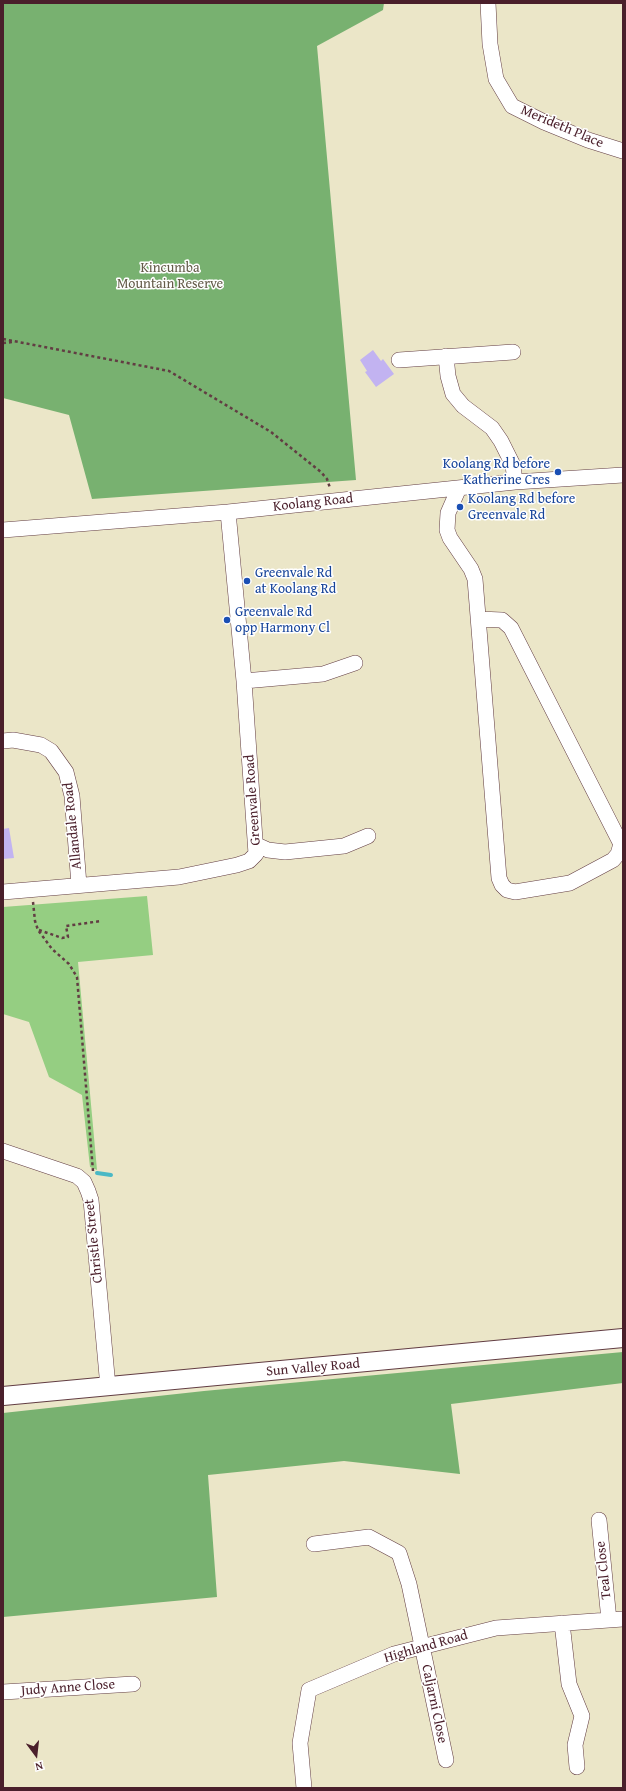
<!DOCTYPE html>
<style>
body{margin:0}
#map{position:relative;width:626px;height:1791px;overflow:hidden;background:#ebe6c8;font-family:"Gentium Book Plus",serif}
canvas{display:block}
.frame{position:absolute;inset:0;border:4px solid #4a1f2b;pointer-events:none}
.north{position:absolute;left:16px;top:1735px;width:40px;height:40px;-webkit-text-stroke:3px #fff;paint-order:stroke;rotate:165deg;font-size:11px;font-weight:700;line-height:16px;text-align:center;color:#4a1f2b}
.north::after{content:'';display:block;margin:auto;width:14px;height:18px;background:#4a1f2b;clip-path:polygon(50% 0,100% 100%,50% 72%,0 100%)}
</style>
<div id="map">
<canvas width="626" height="1791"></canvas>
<div class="frame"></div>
<div class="north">N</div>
</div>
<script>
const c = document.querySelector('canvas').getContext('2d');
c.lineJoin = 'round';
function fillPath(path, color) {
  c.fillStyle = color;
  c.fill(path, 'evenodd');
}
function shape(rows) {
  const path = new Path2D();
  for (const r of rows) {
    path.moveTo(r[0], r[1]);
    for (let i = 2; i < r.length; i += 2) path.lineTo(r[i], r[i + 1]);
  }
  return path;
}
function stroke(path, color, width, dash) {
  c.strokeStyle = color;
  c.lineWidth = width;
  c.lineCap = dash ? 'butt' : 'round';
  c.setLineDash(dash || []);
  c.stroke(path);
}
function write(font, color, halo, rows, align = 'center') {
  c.font = font + ' "Gentium Book Plus",serif';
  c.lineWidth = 3;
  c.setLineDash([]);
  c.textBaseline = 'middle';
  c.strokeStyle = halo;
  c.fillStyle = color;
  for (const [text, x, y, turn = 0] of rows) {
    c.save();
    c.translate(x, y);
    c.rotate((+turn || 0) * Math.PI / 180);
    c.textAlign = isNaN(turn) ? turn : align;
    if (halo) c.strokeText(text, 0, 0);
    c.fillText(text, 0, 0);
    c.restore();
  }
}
fillPath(shape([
 [147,896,153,955,78,962,97,1170,90,1167,82,1095,49,1077,29,1022,3,1014,3,907]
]), '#95ce82');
fillPath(shape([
 [3,3,384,3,383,10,317,46,356,480,92,499,69,415,3,398],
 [623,1352,623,1383,451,1404,460,1474,344,1461,208,1475,217,1597,3,1617,3,1413,204,1391]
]), '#78b170');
stroke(shape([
 [97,1173,111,1175]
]), '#4ab8c5', 4);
fillPath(shape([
 [373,350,381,361,383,359,394,374,376,387,365,372,367,371,360,360],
 [9,828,14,858,3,859,3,829]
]), '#c2b3f1');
const minor = shape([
 [488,3,490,44,496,79,512,106,544,122,588,140,623,151],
 [446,356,448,376,453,394,463,406,492,428,501,441,513,465,515,482],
 [399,360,513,352],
 [459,488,448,513,447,530,450,538,471,569,475,579,499,878,502,885,507,890,515,892,570,883,613,860,618,854,621,844,511,628,502,620,479,619],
 [3,530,228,512,515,482,623,475],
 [244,681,323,674,355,663],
 [3,741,13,740,41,745,51,751,66,772,72,796,79,885],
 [257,845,268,850,285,852,344,846,368,836],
 [3,892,179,877,237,865,249,861,256,854,244,681,228,512],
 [3,1151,77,1176,84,1182,88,1191,91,1200,108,1387],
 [599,1520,609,1620],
 [314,1544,369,1537,399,1553,409,1584,446,1760],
 [562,1623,569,1684,582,1716,575,1745,577,1767],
 [3,1692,133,1684],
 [304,1788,300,1743,309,1690,394,1654,496,1628,623,1619]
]);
const tertiary = shape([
 [3,1396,623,1338]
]);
stroke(minor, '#623d43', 16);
stroke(tertiary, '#623d43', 20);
stroke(shape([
 [3,339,169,371,271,432,321,472,327,479,330,488],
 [3,343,13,342],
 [33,902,35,921,38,930,52,949,69,964,77,977,93,1171],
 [39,930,62,938,68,937,66,926,101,921]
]), '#623d43', 2.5, [3, 3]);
stroke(minor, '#fff', 15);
stroke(tertiary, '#fff', 18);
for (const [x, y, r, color] of [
 [558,472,4,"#1a4fb4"],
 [460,507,4,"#1a4fb4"],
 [247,581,4,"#1a4fb4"],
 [227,620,4,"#1a4fb4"]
]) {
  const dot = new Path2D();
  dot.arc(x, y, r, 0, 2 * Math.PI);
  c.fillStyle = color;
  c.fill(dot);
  stroke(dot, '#fff', 1.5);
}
write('14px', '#4a1f2b', '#fff', [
 ["Merideth Place",562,127,23],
 ["Koolang Road",313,503,-6],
 ["Greenvale Road",253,800,-94],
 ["Allandale Road",73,826,-96],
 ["Christle Street",94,1241,-96],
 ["Sun Valley Road",313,1368,-5],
 ["Teal Close",604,1570,-96],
 ["Highland Road",426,1647,-16],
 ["Judy Anne Close",68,1688,-4],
 ["Caljarni Close",434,1704,78]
]);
write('14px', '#645c49', '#fff', [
 ["Kincumba",170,268],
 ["Mountain Reserve",170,284]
]);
write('14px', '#164399', '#fff', [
 ["Koolang Rd before",550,464,"right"],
 ["Katherine Cres",550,480,"right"],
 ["Koolang Rd before",468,499],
 ["Greenvale Rd",468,515],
 ["Greenvale Rd",255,573],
 ["at Koolang Rd",255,589],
 ["Greenvale Rd",235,612],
 ["opp Harmony Cl",235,628]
], 'left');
</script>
